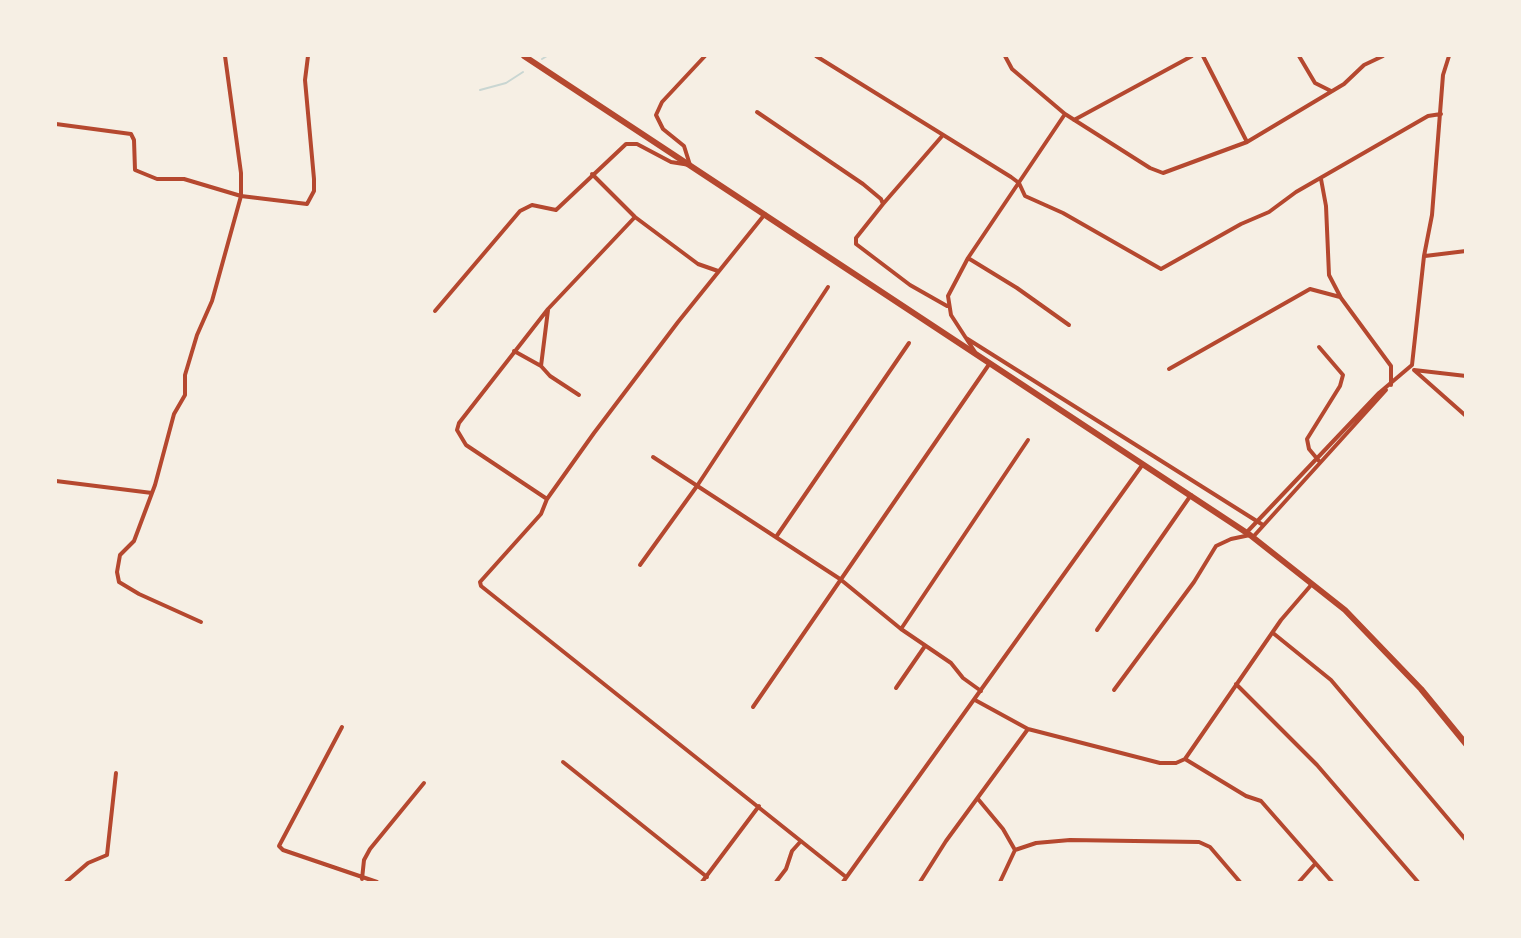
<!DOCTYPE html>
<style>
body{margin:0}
#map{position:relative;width:1521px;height:938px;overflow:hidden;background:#f6efe4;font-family:"IBM Plex Sans",sans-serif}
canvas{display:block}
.frame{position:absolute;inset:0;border:57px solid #f6efe4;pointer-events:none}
</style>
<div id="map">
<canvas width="1521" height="938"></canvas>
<div class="frame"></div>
</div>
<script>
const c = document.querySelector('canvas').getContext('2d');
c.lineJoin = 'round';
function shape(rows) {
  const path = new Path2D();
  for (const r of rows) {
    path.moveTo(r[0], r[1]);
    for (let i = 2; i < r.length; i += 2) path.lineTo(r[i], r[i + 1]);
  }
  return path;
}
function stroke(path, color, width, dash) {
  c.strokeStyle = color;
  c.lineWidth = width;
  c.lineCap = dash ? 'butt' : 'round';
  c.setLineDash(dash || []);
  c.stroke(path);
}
stroke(shape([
 [542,59,547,56],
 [480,90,506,83,523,72]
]), '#c9d6d2', 2);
stroke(shape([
 [816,56,1011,177,1019,183,1025,196,1063,213,1161,269,1241,224,1269,212,1296,192,1428,116,1441,114],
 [1005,56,1012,69,1065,114,1150,168,1163,173,1247,142,1344,84,1364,65,1383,56],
 [1203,56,1247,142],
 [1299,56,1315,83,1331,91],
 [757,112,863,184,881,199,883,204,856,238,856,244,910,285,947,306],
 [1074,120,1192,56],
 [56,124,131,134,134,140,135,170,157,179,184,179,241,196,307,204,314,191,314,179,305,80,308,56],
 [592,174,635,217,698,264,718,271],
 [1321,179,1326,206,1329,275,1341,298,1391,366,1391,385],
 [883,204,943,135],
 [765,214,678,322,594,433,547,499,541,514,480,582,481,586,846,877],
 [1425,256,1466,251],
 [968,258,1017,288,1069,325],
 [435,311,520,211,532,205,556,210,626,144,637,144,671,162,690,165,684,146,663,129,656,115,662,102,705,56],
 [966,338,1263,525],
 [1319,347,1343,375,1340,386,1307,439,1309,449,1319,461],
 [514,351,541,366,550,376,579,395],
 [975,352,951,315,948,296,968,258,1065,114],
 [541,366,548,310],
 [1169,369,1310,289,1340,297],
 [1414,370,1466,416],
 [1414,370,1466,376],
 [653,457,840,579,901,629,951,663,963,678,981,691],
 [56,481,152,493],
 [547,499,466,445,457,430,459,423,548,309,635,217],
 [1247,532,1379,393,1412,365,1424,256,1432,215,1443,75,1449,56],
 [776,537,909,343],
 [1253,537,1386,390],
 [640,565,697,486,828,287],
 [201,622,139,594,119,582,117,572,120,555,134,541,155,485,174,414,185,395,185,375,197,335,212,301,241,196,241,173,225,56],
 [901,629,1028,440],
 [1097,630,1191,495],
 [1273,633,1331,680,1466,840],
 [1236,684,1317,765,1418,882],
 [896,688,925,646],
 [1114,690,1194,582,1216,546,1231,539,1250,535],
 [975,700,1028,729,1160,763,1176,763,1185,759,1281,620,1312,584],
 [753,707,990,363],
 [342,727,279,846,283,850,377,882],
 [1185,759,1246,796,1261,801,1332,882],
 [563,762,707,877],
 [978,799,1003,829,1015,850],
 [362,879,364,860,370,849,424,783],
 [66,882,88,863,107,855,116,773],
 [702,882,759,806],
 [776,882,786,869,792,851,801,841],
 [843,882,1143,464],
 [920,882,946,841,1028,729],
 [1000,882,1015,850,1036,843,1070,840,1199,842,1210,847,1240,882],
 [1299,882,1315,864]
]), '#b5482f', 4);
stroke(shape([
 [524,56,1250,535,1345,610,1421,689,1466,744]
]), '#b5482f', 6);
</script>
